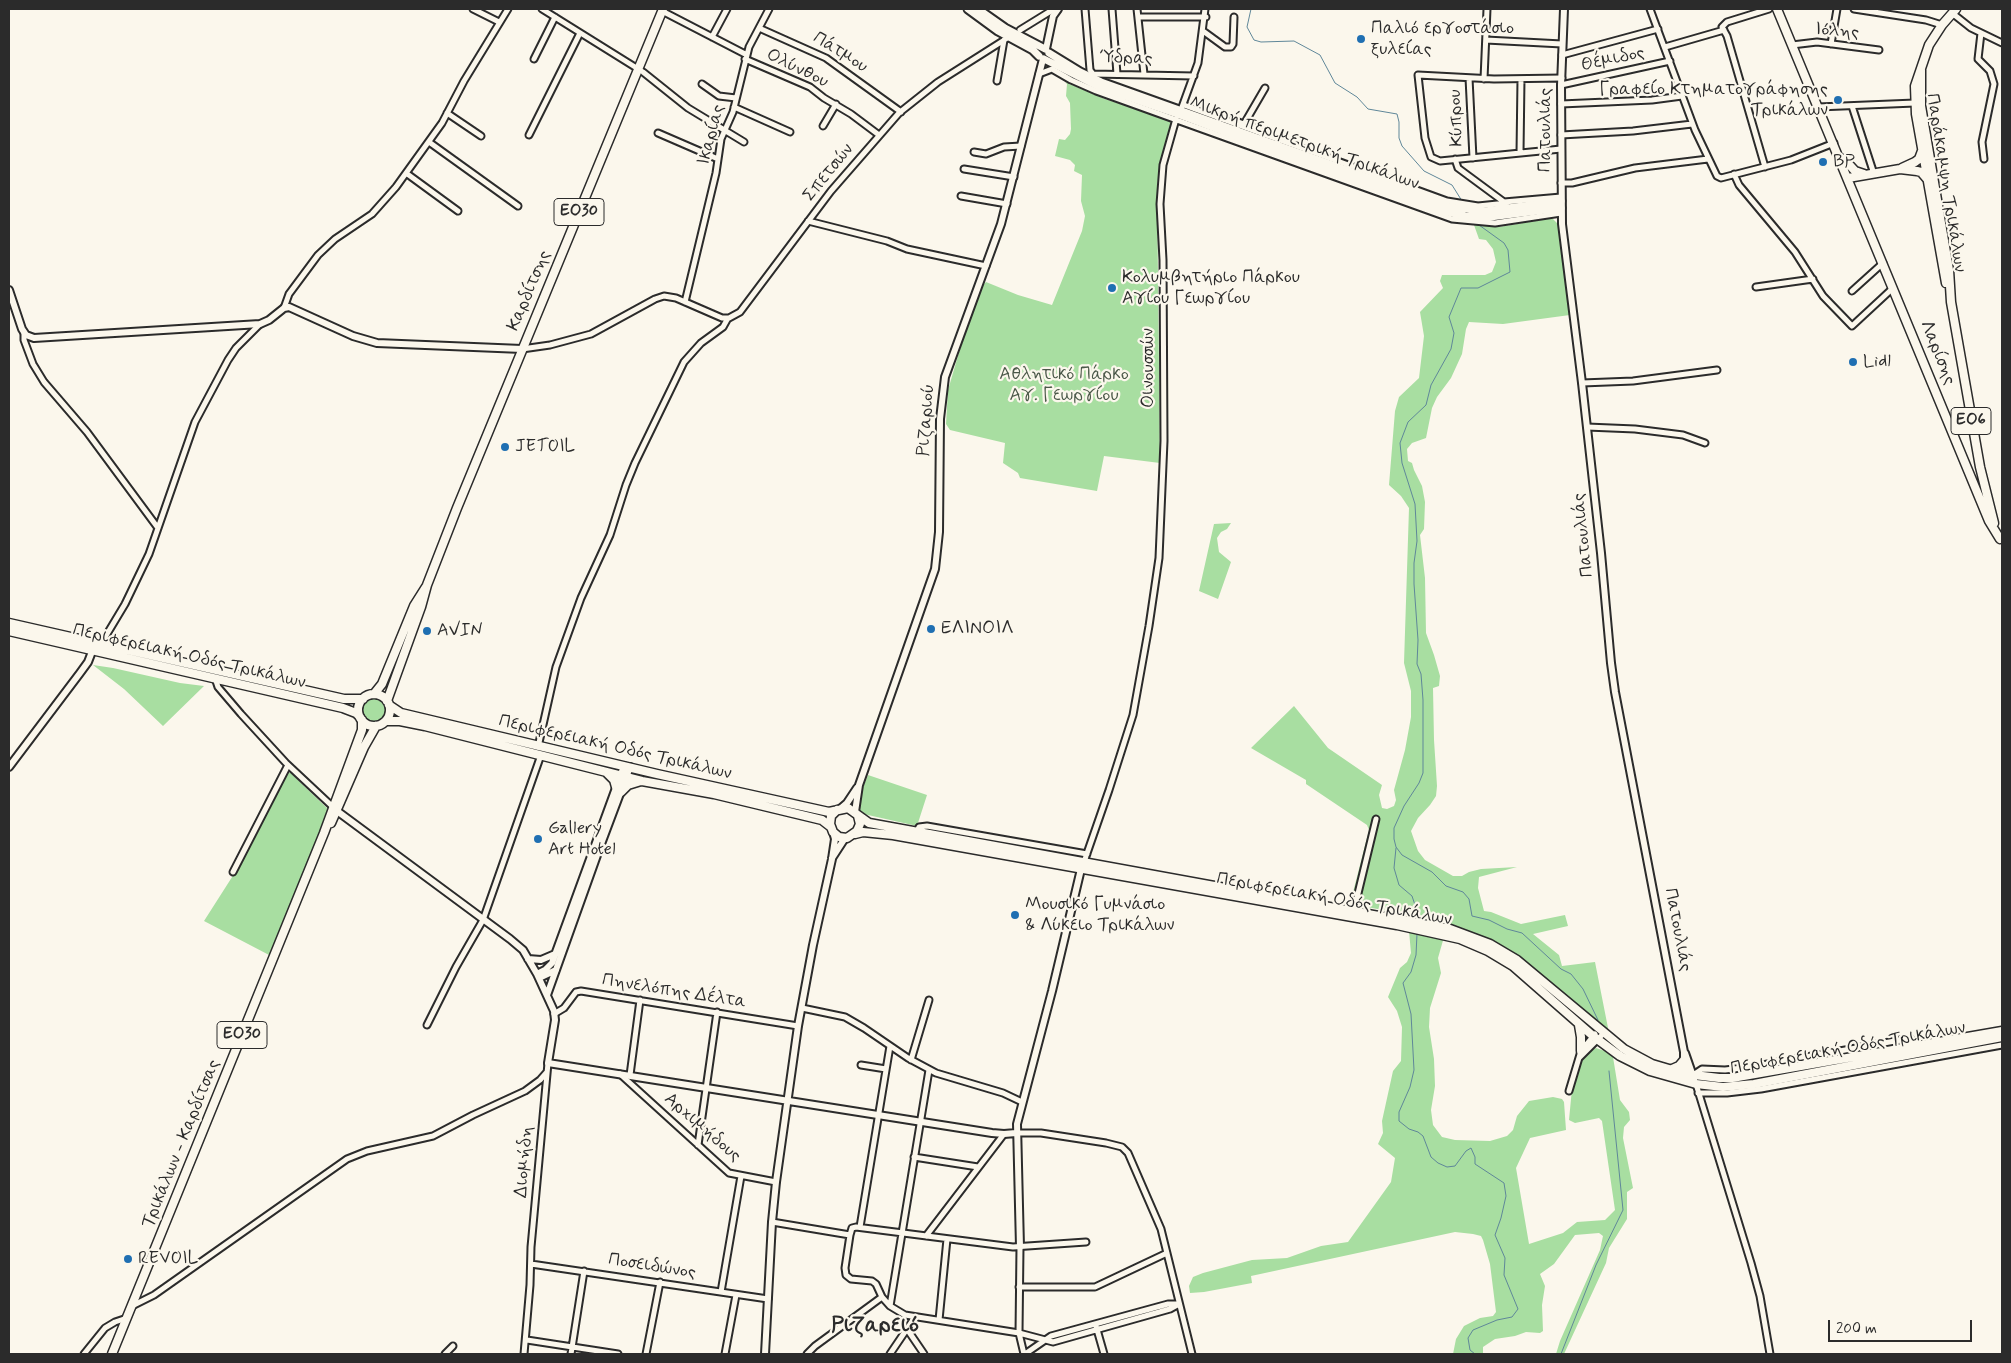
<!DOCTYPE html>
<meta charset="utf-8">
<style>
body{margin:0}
#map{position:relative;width:2011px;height:1363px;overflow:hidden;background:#fbf7ec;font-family:Mynerve,sans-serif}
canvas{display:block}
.frame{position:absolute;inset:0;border:10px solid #2b2b2b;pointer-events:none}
.scale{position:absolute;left:1828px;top:1320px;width:144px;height:22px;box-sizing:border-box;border:2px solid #2b2b2b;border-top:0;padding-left:6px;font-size:15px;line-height:18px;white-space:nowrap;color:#2b2b2b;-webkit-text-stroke:4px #fbf7ec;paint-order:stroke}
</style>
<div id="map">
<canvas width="2011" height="1363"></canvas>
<div class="frame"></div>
<div class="scale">200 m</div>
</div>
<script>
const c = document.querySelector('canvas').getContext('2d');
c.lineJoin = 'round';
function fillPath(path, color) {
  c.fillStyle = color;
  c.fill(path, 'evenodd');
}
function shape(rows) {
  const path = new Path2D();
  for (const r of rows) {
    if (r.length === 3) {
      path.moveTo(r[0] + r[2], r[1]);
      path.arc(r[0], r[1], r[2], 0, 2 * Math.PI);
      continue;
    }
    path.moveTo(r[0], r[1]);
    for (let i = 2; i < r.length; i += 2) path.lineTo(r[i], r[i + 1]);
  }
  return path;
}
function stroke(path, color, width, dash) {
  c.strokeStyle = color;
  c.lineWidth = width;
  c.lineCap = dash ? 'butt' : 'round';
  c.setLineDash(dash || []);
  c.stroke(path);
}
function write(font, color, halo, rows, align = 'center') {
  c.font = font + ' Mynerve,sans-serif';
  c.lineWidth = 4.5;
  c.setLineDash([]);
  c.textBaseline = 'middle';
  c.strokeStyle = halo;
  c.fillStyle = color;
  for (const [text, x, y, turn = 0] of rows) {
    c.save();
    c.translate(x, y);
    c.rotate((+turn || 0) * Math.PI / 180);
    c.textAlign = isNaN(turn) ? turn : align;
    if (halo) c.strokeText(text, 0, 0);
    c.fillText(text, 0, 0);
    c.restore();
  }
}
fillPath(shape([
 [1065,82,1105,99,1172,121,1163,153,1157,185,1160,463,1104,456,1097,491,1020,478,1018,473,1003,463,1005,443,950,430,946,424,948,390,960,349,980,288,986,282,1018,295,1052,305,1082,231,1085,216,1081,201,1082,175,1074,171,1075,165,1070,160,1055,156,1059,139,1065,140,1070,134,1071,129,1070,103,1066,96,1067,84],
 [1547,219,1553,219,1559,225,1570,315,1503,324,1469,322,1466,329,1462,354,1451,378,1437,397,1432,408,1426,438,1412,443,1407,449,1408,461,1412,463,1414,470,1422,486,1425,502,1424,529,1420,535,1425,578,1426,633,1434,655,1440,676,1439,686,1433,688,1434,740,1437,786,1436,796,1430,805,1418,818,1411,831,1418,851,1425,860,1453,876,1462,876,1469,872,1481,869,1517,867,1479,877,1478,888,1484,911,1491,912,1521,924,1565,915,1568,926,1533,934,1559,955,1562,966,1595,962,1609,1033,1533,968,1484,937,1438,921,1357,905,1351,900,1369,830,1367,825,1306,784,1306,780,1251,748,1294,706,1328,748,1382,785,1379,795,1382,808,1387,809,1394,806,1396,800,1394,790,1405,750,1411,717,1411,691,1404,663,1409,508,1401,496,1389,485,1395,411,1399,397,1419,378,1424,336,1420,312,1443,288,1440,281,1442,275,1485,275,1492,272,1496,262,1493,249,1486,240,1479,239,1474,225,1499,227],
 [1231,523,1227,529,1221,532,1217,538,1219,552,1231,562,1218,599,1199,591,1214,524],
 [93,665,113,668,180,683,204,686,163,726,124,689],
 [374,710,11],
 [288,773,291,773,302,784,328,809,328,813,271,956,204,921,234,874],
 [868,775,927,795,917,826,859,813,856,805],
 [1409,931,1444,937,1438,958,1441,973,1430,1008,1429,1027,1434,1059,1435,1086,1431,1110,1433,1125,1442,1137,1455,1140,1490,1141,1507,1136,1513,1130,1517,1116,1529,1101,1553,1097,1562,1099,1564,1102,1566,1130,1530,1138,1516,1168,1529,1244,1563,1233,1577,1222,1605,1220,1615,1210,1602,1121,1599,1118,1575,1123,1569,1120,1573,1078,1580,1062,1589,1052,1596,1048,1605,1051,1613,1057,1620,1100,1629,1112,1630,1120,1624,1127,1623,1138,1633,1188,1627,1192,1627,1219,1609,1248,1606,1263,1564,1354,1556,1354,1560,1341,1600,1250,1603,1236,1599,1233,1575,1235,1554,1264,1540,1274,1545,1286,1542,1305,1543,1331,1540,1333,1526,1332,1515,1336,1495,1339,1483,1347,1483,1354,1453,1354,1456,1339,1464,1326,1480,1318,1493,1316,1496,1312,1490,1264,1483,1240,1481,1236,1473,1234,1455,1232,1251,1276,1252,1283,1204,1292,1190,1293,1189,1286,1193,1277,1203,1273,1252,1260,1287,1258,1321,1246,1348,1242,1391,1182,1395,1158,1378,1144,1383,1133,1382,1121,1393,1071,1401,1061,1402,1027,1397,1011,1388,997,1400,968,1407,962,1411,953]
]), '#a8dea1');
stroke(shape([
 [1251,9,1247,27,1254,40,1261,42,1294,41,1320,55,1335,83,1357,97,1368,109,1397,114,1399,122,1399,138,1402,146,1424,171,1452,185,1462,201],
 [1479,225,1504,243,1508,250,1510,272,1478,288,1461,288,1449,317,1454,333,1451,349,1431,385,1426,405,1408,422,1400,443,1402,463,1415,504,1417,541,1414,563,1414,584,1418,640,1417,664,1421,674,1423,700,1423,773,1419,783,1404,806,1394,828,1394,839,1396,847,1402,855,1432,872,1446,886,1463,892,1469,899,1472,916,1489,920,1507,929,1522,933,1561,969,1571,974,1583,989,1598,1020],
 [1396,848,1394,868,1399,885,1412,896,1419,917],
 [1417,934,1416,955,1411,972,1403,983,1411,1014,1414,1070,1410,1087,1399,1112,1399,1121,1409,1129,1418,1132,1423,1136,1431,1157,1438,1163,1447,1167,1455,1166,1466,1151,1471,1148,1475,1157,1475,1164,1504,1183,1506,1196,1501,1218,1495,1235,1505,1258,1504,1275,1518,1309,1512,1317,1497,1320,1473,1330,1468,1338,1470,1350,1475,1354],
 [1561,1354,1596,1265,1623,1210,1609,1071]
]), '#5f8799', 1);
const minor = shape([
 [473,9,499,22],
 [542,9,643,72,688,108,744,142],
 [1085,9,1090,70,1093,74,1194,76],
 [1112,9,1117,74],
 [1137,9,1144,74],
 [1650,9,1695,130,1717,176,1721,178,1791,160,1834,143],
 [1854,9,1926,20,1942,25],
 [662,11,747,55],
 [1952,13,1971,28,2002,43],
 [1138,17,1206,17],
 [759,28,826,58,901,112],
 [1020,30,1054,9,1057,10],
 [1203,31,1225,47,1231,47,1233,44,1234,17],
 [1981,33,1978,59,1990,71,1994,84,1982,142,1984,159],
 [712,37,727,9],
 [1486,40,1562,44],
 [1831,44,1837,9],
 [1792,45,1817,42,1879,50],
 [1665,47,1724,30],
 [1562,55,1658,29],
 [534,59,555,17],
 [745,59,810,87,824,98,851,114,879,135],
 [1039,74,1052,69,1071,80,1096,91,1452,219,1495,223,1561,213],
 [1469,78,1473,158],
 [1484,79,1487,9],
 [997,81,1004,40],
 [702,84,719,96,736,98],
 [1561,85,1670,61],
 [1561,104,1652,100,1682,96],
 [1184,105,1447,201,1478,206,1507,203],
 [1852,106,1874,174],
 [734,107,790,132],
 [1182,107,1198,63,1205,9],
 [1818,107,1915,103],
 [447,113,481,136],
 [1233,120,1263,131],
 [1244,124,1265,88],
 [823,126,836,104],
 [658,133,718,159],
 [529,135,580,33],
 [1561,135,1633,131,1692,124],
 [429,142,518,206],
 [1561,149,1440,161,1431,157,1425,138,1418,75,1494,79,1562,78],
 [974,152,986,154,1004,147,1021,146],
 [1520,153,1521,79],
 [1455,159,1458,168,1504,202,1561,197],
 [1765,167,1727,36,1722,27,1727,22,1769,9],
 [964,169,1014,177],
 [406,173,458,211],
 [1734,174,1739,185,1795,252,1823,296,1852,326,1893,288],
 [1561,183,1572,183,1635,168,1708,159],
 [961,196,1007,204],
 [808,221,887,241,907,249,986,266],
 [1756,287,1813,279],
 [1852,291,1883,263],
 [685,302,716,173,721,139,733,112,749,47,769,9],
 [284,308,289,294,318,255,335,239,372,214,396,187,442,123,464,81,508,9],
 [24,332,24,340,33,364,44,382,87,432,158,528],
 [522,349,550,345,591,334,655,299,664,296,676,298,722,318,729,318,740,312,831,191,899,113,938,82,1009,37],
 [1582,383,1633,381,1717,370],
 [1587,427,1635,429,1683,435,1705,443],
 [101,644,125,604,149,554,195,422,228,360,236,348,260,324],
 [215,678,218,687,241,714,286,763,333,807],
 [538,747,556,667,581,598,610,535,626,485,635,463,684,362,701,343,723,327,728,318],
 [917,831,919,827,927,826,1087,854],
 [1084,862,1109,790,1133,715,1149,626,1159,558,1164,441,1163,260,1160,204,1163,165,1176,119],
 [233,872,288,765],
 [1354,910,1376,819],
 [802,1008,845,1017,864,1028,908,1058,936,1073,1003,1093,1022,1102],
 [554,1014,564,1008,576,992,581,991,798,1026],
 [427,1025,456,967,483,920,541,755],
 [1579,1058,1603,1034],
 [911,1060,929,1000],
 [861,1065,886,1069],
 [620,1074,729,1173,776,1182],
 [630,1075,640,1000],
 [1693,1075,1702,1069,1725,1070,1751,1067,1906,1039,1911,1039,1915,1046],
 [1696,1084,1751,1263,1760,1296,1770,1354],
 [1569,1091,1581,1051,1595,1034],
 [1698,1093,1727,1093,1761,1089,2002,1045],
 [1016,1133,1041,1133,1106,1143,1122,1147,1128,1153,1161,1229,1192,1354],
 [698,1145,717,1012],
 [914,1157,978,1167],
 [772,1222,850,1235],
 [860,1227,890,1046],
 [926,1236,1004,1134],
 [1086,1242,1013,1247,856,1227,852,1228,850,1235,845,1268,846,1275,851,1279,872,1281,876,1284,882,1297,890,1306,905,1315,1019,1333,1053,1342,1170,1309,1179,1304],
 [1020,1247,1019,1333,1024,1354],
 [531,1264,768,1299],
 [1019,1287,1095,1287,1167,1253],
 [721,1292,741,1176],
 [132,1306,154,1295,347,1159,367,1151,433,1136,473,1115,525,1091,540,1080,547,1072],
 [890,1306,929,1070],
 [939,1320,947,1239],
 [1096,1326,1104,1354],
 [907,1329,924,1354],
 [527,1340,618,1354],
 [84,1354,105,1328,115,1322,127,1318],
 [445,1354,453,1346],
 [524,1354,530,1285,531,1247,548,1063],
 [571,1354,584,1271],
 [646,1354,660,1282],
 [725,1354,736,1295],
 [807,1354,815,1346,882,1297],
 [890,1354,915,1317],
 [1025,1354,1051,1336,1168,1304,1178,1304]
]);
const tertiary = shape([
 [1564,9,1561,85,1562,224,1582,383,1601,553,1611,663,1615,692,1684,1052,1684,1065,1687,1077],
 [1046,49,1053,16,1058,9],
 [9,290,22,329,26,335,34,338,260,324,269,320,284,308,289,307,353,336,377,343,522,349],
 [9,767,80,673,88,662,93,649],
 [333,808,510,939,523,950,537,974,554,1011,555,1020,548,1063,992,1133,1004,1134,1016,1133],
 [840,809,847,803,857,788],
 [855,812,859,785,935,569,939,532,940,419,945,377,1001,224,1043,59],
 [832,858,845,838],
 [528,959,541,960,555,954],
 [537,974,545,970,552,963,624,766],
 [539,978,556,970],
 [547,995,601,844,630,767],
 [1685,1053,1694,1079],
 [1020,1247,1017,1124,1052,991,1081,869],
 [765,1354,772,1222,776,1182,798,1026,813,945,832,859,835,839,833,832]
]);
const secondary = shape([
 [968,9,998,31,1033,50,1039,56],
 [978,9,1005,28,1045,49],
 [1049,53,1080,72,1101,82,1450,207,1485,211,1561,201],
 [1044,59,1099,87,1180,115,1281,153,1443,211,1465,216,1490,217,1561,208]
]);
const primary = shape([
 [1777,9,1989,521,2000,539],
 [1921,70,1921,106,1949,270,1951,302,1980,467,1994,523],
 [1844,159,1855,171,1864,174],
 [1902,168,1915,162,1919,159,1922,151],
 [1848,178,1900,169,1917,171,1921,172,1927,179],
 [1946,283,1916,114,1915,86,1929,45,1942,25,1956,9],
 [9,623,344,699,363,699],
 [9,631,343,708,356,713,360,717],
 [374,694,382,684,414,606,426,587],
 [374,710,16],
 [387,701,421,607,427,585,457,508,663,9],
 [389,705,401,713,657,774,829,812,848,808,869,823,1450,929,1490,944,1517,960,1624,1049,1652,1064,1686,1074,1719,1078,1732,1078,2002,1031],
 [386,721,400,721,425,726,642,781,714,794,822,820,831,827],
 [607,773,614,780,616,787],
 [621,792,628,785,641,781],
 [837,810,831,816,830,824,833,832,839,837,847,838,857,831,860,824,858,816],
 [331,823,364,747,376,726],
 [855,834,863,832,893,835,1397,925,1460,939,1488,951,1513,966,1593,1036,1620,1056,1650,1071,1696,1084,1723,1087,1754,1084,2002,1037],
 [1579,1025,1581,1037,1581,1051],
 [1670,1070,1679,1066,1684,1060],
 [112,1354,324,833,362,730,362,720]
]);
stroke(minor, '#2b2b2b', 9);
stroke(tertiary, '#2b2b2b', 10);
stroke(secondary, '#2b2b2b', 11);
stroke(primary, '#2b2b2b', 11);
stroke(minor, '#fbf7ec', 5);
stroke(tertiary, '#fbf7ec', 6);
stroke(secondary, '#fbf7ec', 7);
stroke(primary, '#fbf7ec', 8);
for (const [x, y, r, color] of [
 [1361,39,5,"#1f6fb2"],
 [1838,100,5,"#1f6fb2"],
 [1823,162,5,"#1f6fb2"],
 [1112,288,5,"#1f6fb2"],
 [1853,362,5,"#1f6fb2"],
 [505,447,5,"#1f6fb2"],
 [931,629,5,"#1f6fb2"],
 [427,631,5,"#1f6fb2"],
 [538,839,5,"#1f6fb2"],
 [1015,915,5,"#1f6fb2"],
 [128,1259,5,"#1f6fb2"]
]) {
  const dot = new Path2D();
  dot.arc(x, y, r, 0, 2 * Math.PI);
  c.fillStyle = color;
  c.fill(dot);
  stroke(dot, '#fbf7ec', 2);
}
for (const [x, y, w] of [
 [579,212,50],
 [1971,421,40],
 [242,1035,50]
]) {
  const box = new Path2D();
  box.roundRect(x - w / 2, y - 13.5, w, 27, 4);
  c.fillStyle = '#fbf7ec';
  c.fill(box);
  stroke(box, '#2b2b2b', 1);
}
write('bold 16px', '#2b2b2b', null, [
 ["ΕΟ30",579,212],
 ["ΕΟ6",1971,421],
 ["ΕΟ30",242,1035]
]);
write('18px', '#2b2b2b', '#fbf7ec', [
 ["Παλιό εργοστάσιο",1371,29],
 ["ξυλείας",1371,50],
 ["Γραφείο Κτηματογράφησης",1828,90,"right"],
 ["Τρικάλων",1828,111,"right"],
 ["BP",1833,162],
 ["Κολυμβητήριο Πάρκου",1122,278],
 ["Αγίου Γεωργίου",1122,299],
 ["Lidl",1863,362],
 ["JETOIL",515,447],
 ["ΕΛΙΝΟΙΛ",941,629],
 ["AVIN",437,631],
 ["Gallery",548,829],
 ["Art Hotel",548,850],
 ["Μουσικό Γυμνάσιο",1025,905],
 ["& Λύκειο Τρικάλων",1025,926],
 ["REVOIL",138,1259]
], 'left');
write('18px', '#2b2b2b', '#fbf7ec', [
 ["Ιόλης",1837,32,5],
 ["Πάτμου",840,53,32],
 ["Ύδρας",1126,59,2],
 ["Θέμιδος",1613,60,-12],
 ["Ολύνθου",797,69,26],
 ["Κύπρου",1457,118,-92],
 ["Πατουλιάς",1546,130,-90],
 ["Ικαρίας",712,135,-75],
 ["Μικρή περιμετρική Τρικάλων",1304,144,20],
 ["Σπετσών",829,173,-51],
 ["Παράκαμψη Τρικάλων",1945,183,81],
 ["Καρδίτσης",530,291,-67],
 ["Λαρίσης",1937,353,68],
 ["Οινουσσών",1149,368,-90],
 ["Ριζαριού",927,420,-86],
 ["Πατουλιάς",1584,535,-96],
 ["Περιφερειακή Οδός Τρικάλων",189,657,13],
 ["Περιφερειακή Οδός Τρικάλων",615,748,13],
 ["Περιφερειακή Οδός Τρικάλων",1334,900,10],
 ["Πατουλιάς",1677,930,79],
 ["Πηνελόπης Δέλτα",674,992,9],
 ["Περιφερειακή Οδός Τρικάλων",1848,1049,-10],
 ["Αρχιμήδους",702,1128,41],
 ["Τρικάλων - Καρδίτσας",182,1144,-68],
 ["Διομήδη",525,1162,-85],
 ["Ποσειδώνος",652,1267,9]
]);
write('18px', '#4a5848', '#fbf7ec', [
 ["Αθλητικό Πάρκο",1064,375],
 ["Αγ. Γεωργίου",1064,396]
]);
write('bold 22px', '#2b2b2b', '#fbf7ec', [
 ["Ριζαρειό",875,1326]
]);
</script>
